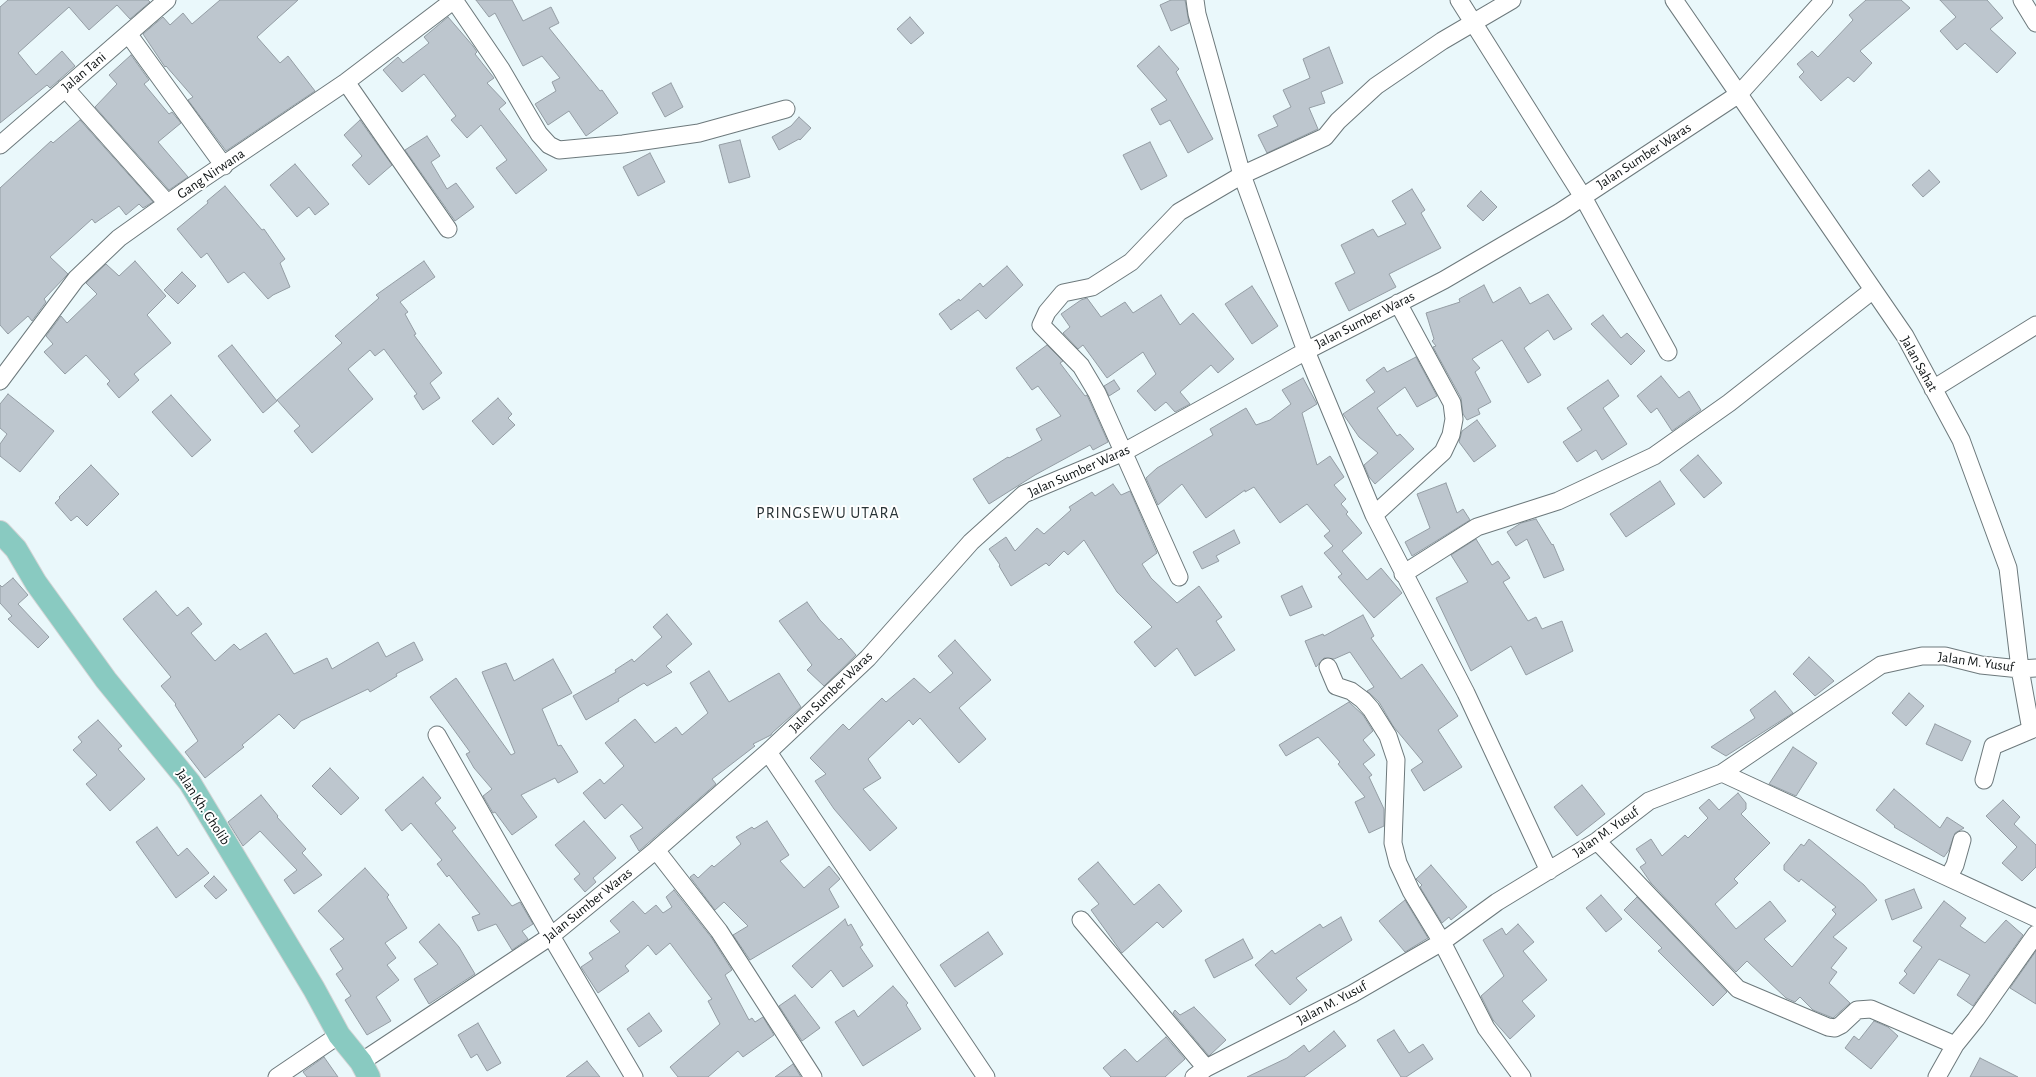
<!DOCTYPE html>
<style>
body{margin:0}
canvas{display:block;background:#eaf8fb}
</style>
<canvas width="2036" height="1077"></canvas>
<script>
const c = document.querySelector('canvas').getContext('2d');
c.lineJoin = 'round';
function fillPath(path, color) {
  c.fillStyle = color;
  c.fill(path, 'evenodd');
}
function shape(rows) {
  const path = new Path2D();
  for (const r of rows) {
    path.moveTo(r[0], r[1]);
    for (let i = 2; i < r.length; i += 2) path.lineTo(r[i], r[i + 1]);
  }
  return path;
}
function stroke(path, color, width, dash) {
  c.strokeStyle = color;
  c.lineWidth = width;
  c.lineCap = dash ? 'butt' : 'round';
  c.setLineDash(dash || []);
  c.stroke(path);
}
function write(font, color, halo, rows, align = 'center') {
  c.font = font + ' "Alegreya Sans",sans-serif';
  c.lineWidth = 4;
  c.setLineDash([]);
  c.textBaseline = 'middle';
  c.strokeStyle = halo;
  c.fillStyle = color;
  for (const [text, x, y, turn = 0] of rows) {
    c.save();
    c.translate(x, y);
    c.rotate((+turn || 0) * Math.PI / 180);
    c.textAlign = isNaN(turn) ? turn : align;
    if (halo) c.strokeText(text, 0, 0);
    c.fillText(text, 0, 0);
    c.restore();
  }
}
const building = shape([
 [8,0,148,0,150,2,130,19,117,5,89,30,69,7,18,53,36,75,62,51,75,66,50,88,47,85,0,123,0,7,8,0],
 [220,0,298,0,257,37,280,63,288,56,315,91,226,151,188,100,193,97,166,66,165,67,143,34,163,17,170,25,183,13,192,24,220,0],
 [476,0,512,0,523,21,551,7,559,23,549,28,600,91,602,90,618,113,586,136,569,111,548,125,535,104,556,91,552,82,560,78,542,56,523,66,495,13,489,17,476,0],
 [1171,0,1185,0,1189,23,1171,31,1160,5,1171,0],
 [1866,0,1901,0,1910,8,1860,51,1872,63,1854,82,1848,77,1821,101,1799,77,1804,72,1797,64,1812,51,1818,57,1853,20,1849,15,1866,0],
 [1940,0,1987,0,2003,18,1990,29,2016,53,1997,73,1965,43,1957,50,1940,31,1956,17,1940,0],
 [448,17,473,46,477,52,475,54,494,78,487,83,506,103,499,109,547,170,516,194,496,168,507,160,481,125,467,138,451,120,456,116,424,74,402,92,383,70,398,57,403,63,429,43,424,37,448,17],
 [910,17,924,33,911,44,897,29,910,17],
 [1159,46,1179,69,1176,72,1213,139,1188,153,1170,120,1160,125,1151,109,1167,100,1137,66,1159,46],
 [1329,47,1343,83,1321,92,1325,103,1309,108,1318,129,1267,153,1258,135,1278,126,1273,116,1291,107,1283,90,1310,78,1303,59,1329,47],
 [131,55,149,80,144,84,169,114,172,112,181,123,158,142,188,177,169,190,95,107,117,84,109,75,131,55],
 [671,83,683,107,665,117,652,93,671,83],
 [799,117,811,128,800,140,799,139,779,150,772,137,791,126,799,117],
 [80,120,153,202,143,208,139,204,126,215,119,206,95,223,92,219,50,257,68,274,44,299,46,302,32,321,28,316,8,334,0,325,0,188,51,141,53,143,80,120],
 [360,120,392,165,369,185,352,165,362,156,344,135,360,120],
 [427,136,440,156,431,162,447,189,456,183,474,207,455,221,405,150,427,136],
 [740,140,750,177,729,183,719,145,740,140],
 [1150,142,1167,176,1141,190,1123,155,1150,142],
 [650,153,665,182,638,196,623,167,650,153],
 [295,164,329,204,315,215,309,207,297,217,270,185,295,164],
 [1929,170,1940,182,1923,197,1912,185,1929,170],
 [225,186,262,230,264,229,285,259,280,263,290,287,273,295,268,299,244,272,228,283,207,253,201,258,177,229,208,203,207,201,225,186],
 [1412,189,1425,210,1421,213,1441,248,1389,274,1396,287,1349,311,1335,283,1355,273,1341,245,1373,229,1378,237,1406,224,1392,201,1412,189],
 [1481,191,1497,207,1483,221,1467,206,1481,191],
 [135,261,166,296,147,315,171,343,134,374,139,380,119,398,107,384,110,381,86,355,65,374,44,352,53,344,46,336,61,316,67,323,97,294,86,283,106,264,119,276,135,261],
 [424,261,435,277,400,302,408,312,405,314,416,334,414,335,442,373,430,383,440,398,423,410,414,396,417,394,384,349,375,356,370,350,348,369,373,399,312,453,294,431,300,426,277,400,342,343,335,336,379,298,376,295,424,261],
 [1007,266,1023,285,986,319,978,310,951,330,939,314,959,299,960,301,980,283,983,287,1007,266],
 [182,272,196,286,178,304,164,290,182,272],
 [1484,285,1493,303,1520,287,1530,304,1548,294,1572,329,1554,340,1548,330,1524,348,1541,375,1528,383,1502,340,1472,359,1480,368,1475,372,1491,402,1478,409,1480,414,1467,420,1463,414,1461,398,1433,347,1436,346,1432,341,1434,339,1426,313,1460,302,1459,299,1484,285],
 [1252,286,1278,326,1252,344,1225,304,1252,286],
 [1161,295,1180,325,1193,313,1234,359,1218,373,1211,365,1180,392,1190,404,1175,412,1166,402,1155,411,1137,391,1156,374,1143,352,1107,378,1083,345,1078,349,1063,333,1070,327,1061,314,1081,300,1087,298,1101,317,1125,302,1133,313,1161,295],
 [1603,315,1621,338,1627,333,1645,351,1631,365,1591,324,1603,315],
 [232,345,277,401,263,413,218,356,232,345],
 [1047,345,1063,361,1060,363,1085,396,1087,395,1108,442,1093,450,1090,445,1035,475,989,504,973,479,1008,457,1009,458,1042,440,1036,429,1061,416,1038,386,1032,390,1016,368,1047,345],
 [1416,357,1437,396,1417,407,1405,387,1377,408,1397,436,1400,434,1414,449,1375,484,1369,477,1364,465,1378,453,1359,437,1343,414,1375,392,1366,380,1384,367,1387,372,1416,357],
 [1661,376,1679,398,1689,391,1701,410,1672,431,1657,408,1651,413,1637,396,1661,376],
 [1303,378,1317,404,1302,413,1317,465,1330,456,1344,477,1334,485,1346,499,1341,504,1348,512,1346,514,1362,533,1342,551,1367,580,1381,568,1402,593,1374,618,1338,577,1342,574,1324,553,1333,546,1324,536,1330,531,1307,504,1280,523,1254,487,1245,492,1245,490,1206,518,1182,484,1158,505,1146,478,1157,468,1213,435,1210,429,1246,408,1256,425,1270,420,1291,404,1282,390,1303,378],
 [1114,380,1120,389,1109,396,1104,386,1114,380],
 [1608,380,1619,396,1603,408,1627,444,1602,460,1596,450,1577,462,1563,442,1582,430,1567,408,1608,380],
 [8,394,54,431,20,472,0,456,0,444,7,434,0,428,0,404,8,394],
 [171,395,211,440,192,457,152,412,171,395],
 [498,398,512,414,508,418,515,425,493,445,472,421,498,398],
 [1477,420,1496,446,1474,462,1459,442,1462,431,1477,420],
 [1698,455,1722,483,1704,498,1680,470,1698,455],
 [91,465,119,494,87,526,77,516,71,521,55,503,60,498,59,497,91,465],
 [1660,481,1675,504,1626,537,1610,514,1660,481],
 [1446,483,1457,513,1463,509,1470,520,1412,556,1405,542,1430,528,1417,494,1446,483],
 [1113,484,1121,495,1130,491,1157,553,1142,564,1151,578,1177,603,1199,586,1222,617,1216,621,1235,650,1195,676,1177,648,1155,667,1134,642,1152,627,1117,592,1084,540,1068,555,1064,551,1049,566,1046,563,1011,586,999,566,1000,565,989,549,1006,537,1015,551,1037,528,1044,534,1071,510,1069,507,1092,492,1095,496,1113,484],
 [1536,519,1552,545,1553,544,1564,570,1544,578,1527,539,1516,546,1507,532,1521,523,1536,519],
 [1234,530,1240,543,1216,556,1219,561,1202,569,1193,552,1234,530],
 [1476,539,1492,565,1498,561,1510,578,1503,582,1528,621,1536,617,1542,629,1562,621,1573,651,1526,675,1511,646,1471,671,1436,598,1468,582,1451,555,1476,539],
 [13,578,28,595,18,604,49,637,38,648,8,619,12,616,0,603,0,585,2,587,13,578],
 [1302,586,1312,607,1290,616,1281,596,1302,586],
 [156,591,177,616,188,607,202,624,191,633,215,661,234,644,240,650,266,633,294,674,327,658,332,669,378,642,386,657,414,642,423,660,396,674,397,676,370,692,368,689,301,721,294,729,279,714,242,745,244,747,205,778,185,752,198,741,175,705,176,704,161,686,171,677,123,619,156,591],
 [807,602,820,620,839,640,841,638,856,655,824,686,807,670,812,665,779,621,807,602],
 [667,614,692,644,666,666,672,672,647,686,644,683,618,699,619,701,586,720,573,696,616,672,615,670,632,659,634,662,662,637,653,627,667,614],
 [1363,615,1374,636,1371,638,1401,679,1422,664,1458,716,1438,730,1462,767,1424,791,1411,770,1423,762,1393,726,1379,702,1367,691,1374,687,1350,652,1334,659,1324,658,1316,667,1305,641,1323,634,1324,636,1363,615],
 [955,640,991,680,959,708,986,739,959,763,920,718,913,725,909,720,868,759,881,778,863,789,897,828,870,851,834,809,815,781,826,774,810,758,843,724,849,730,882,698,886,702,914,678,930,693,953,673,938,656,955,640],
 [1809,657,1834,681,1815,696,1793,674,1809,657],
 [553,659,572,693,542,709,558,746,561,745,578,772,558,783,555,778,521,795,537,817,512,835,495,812,493,813,483,796,492,789,474,768,466,754,470,752,430,697,456,678,511,755,515,753,482,672,506,663,514,681,553,659],
 [709,671,729,702,779,673,801,707,772,733,771,735,753,744,755,746,712,779,716,784,639,851,630,836,643,828,622,804,605,819,583,793,600,779,604,784,624,766,605,743,635,719,655,743,676,727,682,735,708,713,690,683,709,671],
 [1775,691,1793,713,1726,756,1711,747,1755,718,1750,710,1775,691],
 [1909,693,1924,706,1906,726,1892,713,1909,693],
 [1349,702,1363,715,1373,731,1363,740,1375,755,1363,764,1372,775,1369,777,1384,809,1384,826,1369,833,1355,802,1365,797,1338,764,1340,762,1318,737,1286,756,1279,745,1349,702],
 [98,720,122,746,118,749,145,779,110,811,86,784,97,775,73,750,82,742,78,737,98,720],
 [1935,724,1971,741,1962,761,1926,744,1935,724],
 [1793,747,1817,763,1796,796,1769,784,1793,747],
 [330,768,359,798,341,815,312,786,330,768],
 [423,777,441,798,435,803,456,828,452,831,512,906,520,902,533,924,522,931,528,939,512,950,496,924,478,931,472,917,480,914,449,875,447,877,437,864,442,860,411,823,402,831,385,810,423,777],
 [1582,785,1605,814,1577,836,1554,807,1582,785],
 [1894,789,1940,828,1947,817,1964,828,1955,833,1949,850,1944,857,1894,827,1895,826,1876,810,1894,789],
 [1738,793,1746,803,1746,809,1741,814,1770,843,1734,879,1738,883,1715,904,1736,929,1770,901,1786,921,1764,939,1792,967,1836,914,1832,910,1836,907,1801,879,1799,882,1784,870,1784,865,1801,844,1804,846,1809,839,1864,885,1877,900,1833,937,1847,948,1831,968,1837,972,1829,983,1850,1003,1833,1018,1813,1010,1800,997,1795,1002,1786,998,1747,961,1736,972,1651,883,1640,867,1646,863,1636,849,1651,839,1662,856,1685,835,1688,838,1708,818,1699,808,1709,799,1719,810,1738,793],
 [261,795,278,816,277,817,306,849,302,853,322,875,294,894,284,880,297,870,260,831,243,846,228,822,261,795],
 [2003,800,2020,817,2014,824,2036,845,2036,867,2022,881,2002,863,2017,847,1986,816,2003,800],
 [584,821,616,858,593,878,596,882,585,892,574,879,580,874,555,845,584,821],
 [767,821,789,855,780,861,804,888,829,866,840,879,829,889,839,907,750,960,733,935,748,926,724,902,715,910,690,877,694,874,698,878,712,865,714,867,741,844,736,837,752,827,754,829,767,821],
 [157,827,178,856,187,848,209,873,176,898,136,842,157,827],
 [1098,862,1134,905,1159,884,1182,911,1163,928,1157,922,1122,953,1091,910,1099,904,1078,879,1098,862],
 [1431,865,1467,907,1451,920,1449,917,1442,923,1420,887,1422,885,1416,879,1431,865],
 [365,868,389,895,387,897,407,928,385,943,396,958,387,965,399,980,376,997,391,1021,367,1035,345,1000,351,996,336,974,343,969,330,949,344,939,318,911,365,868],
 [214,876,227,890,216,899,204,886,214,876],
 [1914,889,1922,908,1892,920,1885,900,1914,889],
 [674,890,711,937,732,970,725,975,749,1020,752,1018,755,1022,763,1017,774,1035,743,1057,738,1051,708,1077,678,1077,670,1067,720,1024,708,1001,712,999,670,943,656,955,648,945,625,966,629,971,598,993,581,967,593,959,589,953,620,932,610,921,633,901,645,914,656,905,663,913,672,907,666,897,674,890],
 [1601,895,1622,919,1606,932,1586,908,1601,895],
 [1637,897,1727,992,1713,1006,1658,951,1662,948,1624,910,1637,897],
 [1405,900,1428,938,1405,952,1379,921,1405,900],
 [1944,901,1966,918,1960,926,1985,943,2006,920,2023,935,1973,1006,1957,995,1970,975,1939,959,1914,994,1899,983,1907,974,1904,971,1922,947,1913,941,1944,901],
 [1341,917,1352,940,1296,978,1307,990,1290,1005,1255,965,1272,950,1275,954,1320,924,1323,928,1341,917],
 [845,919,848,926,851,924,863,945,860,947,873,966,843,987,831,970,812,988,792,966,845,919],
 [439,924,459,947,475,974,429,1004,414,979,438,964,419,942,439,924],
 [1518,924,1534,942,1523,951,1547,980,1522,1001,1535,1016,1510,1039,1493,1020,1481,996,1504,976,1483,940,1502,928,1506,935,1518,924],
 [988,932,1003,954,955,987,940,965,988,932],
 [1243,939,1253,958,1214,978,1205,960,1243,939],
 [2036,951,2036,1004,2010,988,2036,951],
 [893,986,908,1003,906,1005,921,1029,863,1066,835,1022,854,1010,858,1017,893,986],
 [795,995,820,1028,802,1041,779,1006,795,995],
 [1194,1007,1226,1040,1209,1056,1173,1013,1175,1010,1180,1015,1194,1007],
 [649,1013,662,1031,639,1047,627,1029,649,1013],
 [1874,1021,1888,1027,1898,1036,1871,1069,1845,1048,1854,1036,1859,1040,1874,1021],
 [478,1023,501,1063,487,1071,477,1054,471,1058,458,1035,478,1023],
 [1394,1030,1409,1053,1423,1044,1433,1059,1406,1077,1401,1077,1377,1040,1394,1030],
 [1334,1031,1346,1046,1304,1077,1247,1077,1287,1058,1304,1045,1309,1052,1334,1031],
 [1166,1037,1185,1059,1165,1077,1111,1077,1103,1068,1125,1049,1137,1062,1166,1037],
 [324,1057,338,1077,307,1077,303,1072,324,1057],
 [1980,1058,2018,1077,1970,1077,1980,1058],
 [587,1061,600,1077,566,1077,587,1061],
 [793,1064,801,1077,775,1077,793,1064]
]);
fillPath(building, '#bdc6ce');
stroke(building, '#949da4', 1);
const minor = shape([
 [454,0,501,69,539,134,549,145,559,150,623,144,699,133,786,109],
 [1195,0,1197,14,1242,175,1306,351,1374,515,1466,693,1549,871],
 [1459,0,1583,197,1668,352],
 [1674,0,1905,336,1961,440,2008,568,2020,669,2031,730,1993,746,1984,780],
 [2022,0,2036,23],
 [129,35,224,166],
 [346,82,448,229],
 [65,88,167,203],
 [0,145,167,0],
 [0,381,76,279,119,238,192,186,346,82,454,0],
 [1933,389,2036,325],
 [1374,515,1443,452,1451,435,1454,419,1452,403,1398,303],
 [1403,574,1477,527,1558,501,1654,456,1729,403,1873,290],
 [1179,577,1097,393,1081,366,1041,325,1047,312,1063,293,1092,287,1131,262,1179,212,1242,175,1325,137,1338,121,1376,86,1442,41,1512,0],
 [1328,667,1336,686,1351,691,1363,700,1371,709,1388,736,1396,760,1393,843,1398,863,1411,891,1442,942,1486,1028,1522,1077],
 [437,735,551,936,634,1077],
 [768,752,986,1077],
 [1722,773,2036,918],
 [1597,841,1738,989,1828,1027,1835,1028,1841,1025,1857,1010,1871,1009,1955,1045],
 [656,850,719,931,813,1077],
 [1949,876,1955,865,1962,840],
 [1081,920,1206,1068],
 [361,1062,551,936,656,850,768,752,868,658,971,542,1024,494,1124,452,1306,351,1444,280,1560,212,1739,94,1824,0],
 [277,1077,339,1035],
 [1194,1077,1206,1068,1352,994,1442,942,1497,902,1597,841,1649,801,1722,773,1881,665,1922,656,1945,656,1981,665,2020,669,2036,668],
 [1937,1077,1955,1045,1976,1019,2036,934]
]);
const primary = shape([
 [0,532,16,549,36,583,106,680,190,783,314,989,339,1035,361,1062,369,1077]
]);
stroke(minor, '#6d797c', 19);
stroke(primary, '#d3d4d5', 24);
stroke(minor, '#fff', 17);
stroke(primary, '#89cac1', 22);
write('14px', '#0d1213', '#fff', [
 ["Jalan Tani",84,72,-40],
 ["Jalan Sumber Waras",1644,156,-33],
 ["Gang Nirwana",211,174,-34],
 ["Jalan Sumber Waras",1365,320,-27],
 ["Jalan Sahat",1919,364,61],
 ["Jalan Sumber Waras",1079,471,-24],
 ["Jalan M. Yusuf",1976,662,8],
 ["Jalan Sumber Waras",831,692,-44],
 ["Jalan Kh. Gholib",203,807,57],
 ["Jalan M. Yusuf",1606,832,-35],
 ["Jalan Sumber Waras",588,905,-39],
 ["Jalan M. Yusuf",1332,1003,-28]
]);
c.letterSpacing = '1px';
write('16px', '#2a3437', '#fff', [
 ["PRINGSEWU UTARA",828,513]
]);
c.letterSpacing = '0px';
</script>
